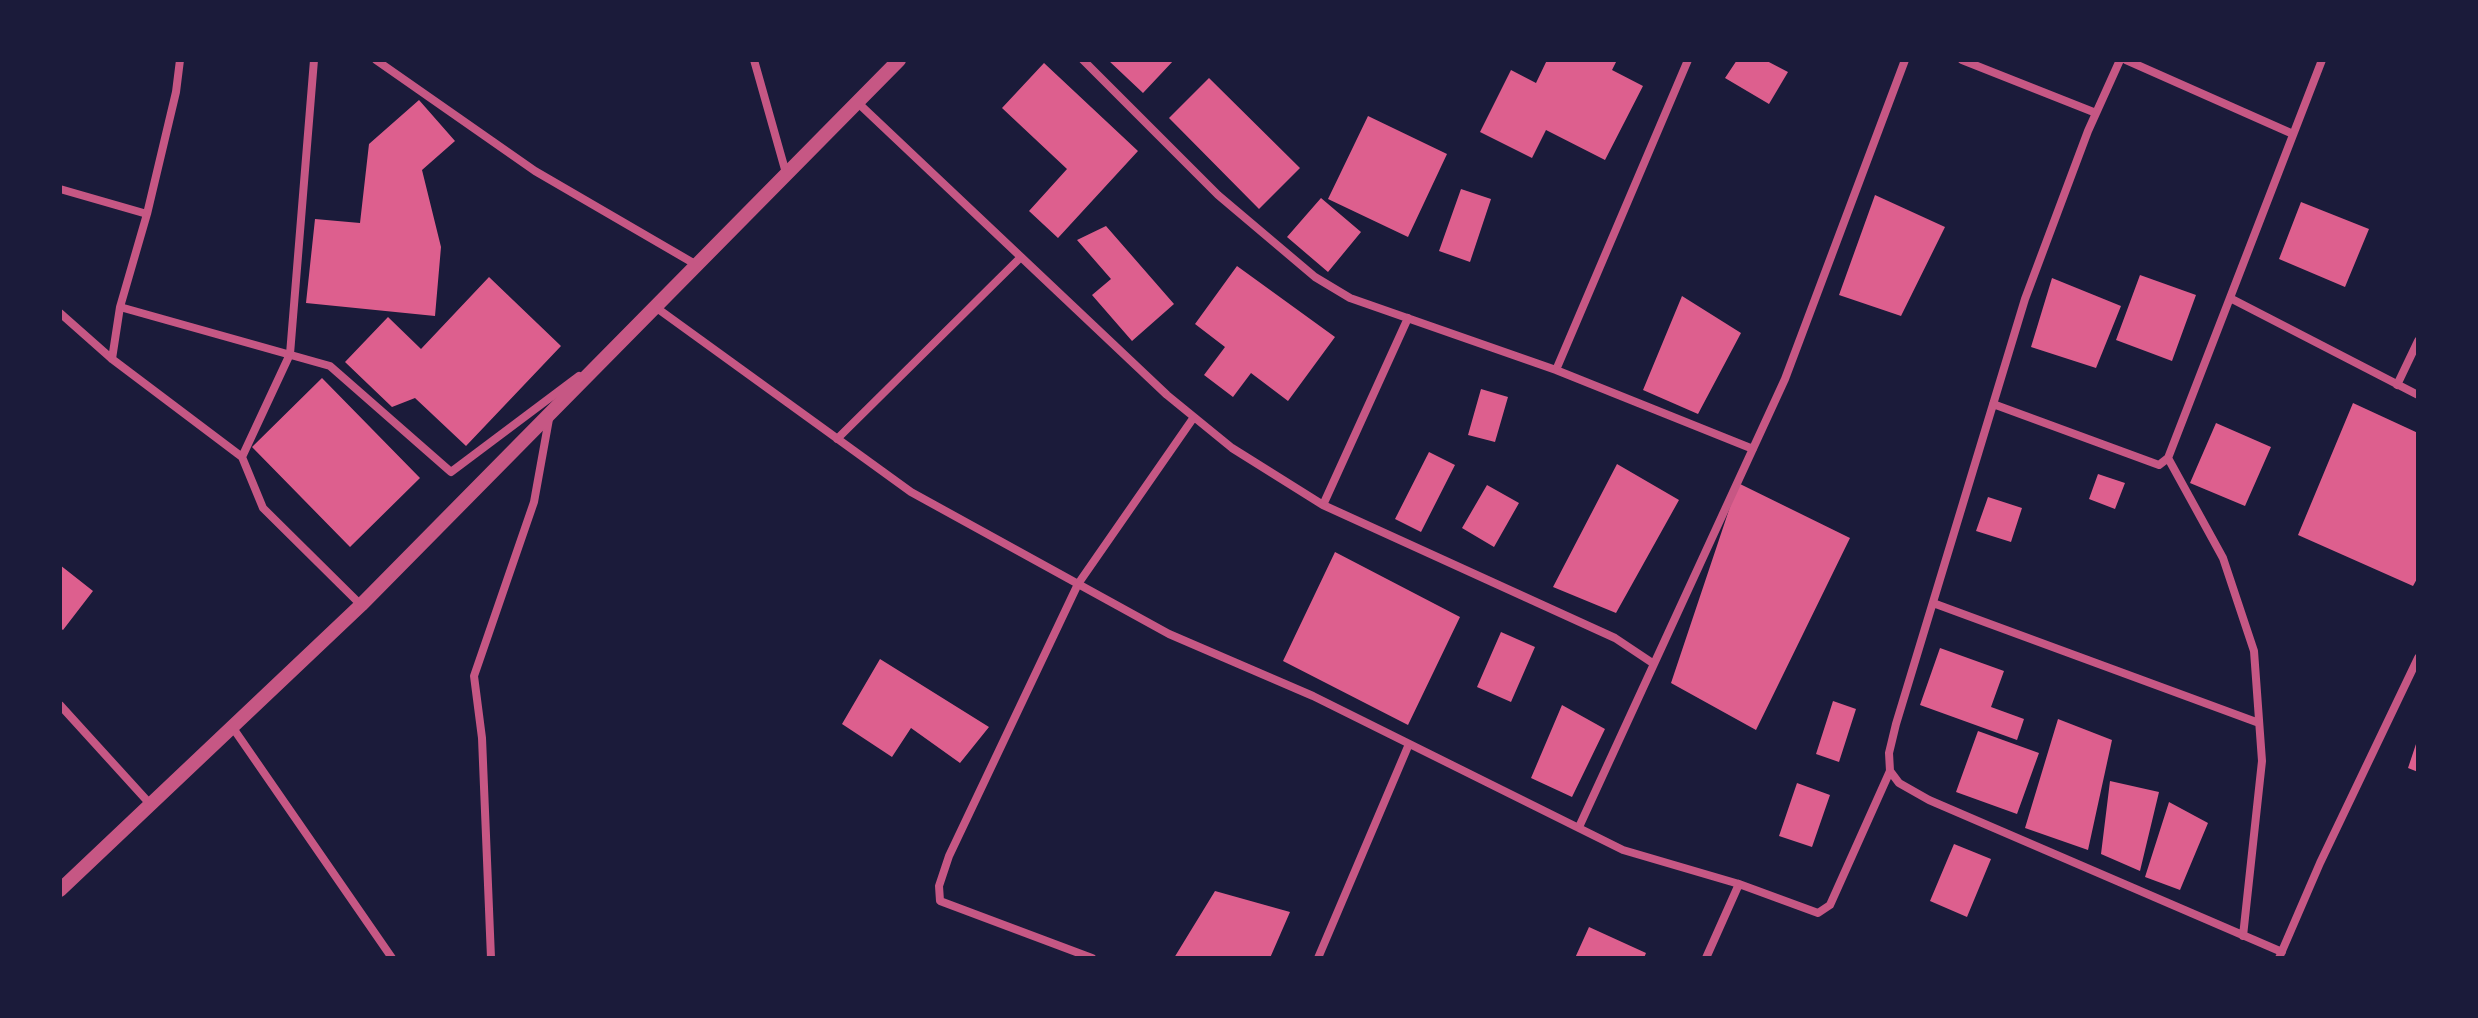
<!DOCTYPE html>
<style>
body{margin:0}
#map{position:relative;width:2478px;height:1018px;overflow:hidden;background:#1b1b3a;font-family:Helvetica,sans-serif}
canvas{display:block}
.frame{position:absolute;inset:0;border:62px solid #1b1b3a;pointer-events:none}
</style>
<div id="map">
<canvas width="2478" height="1018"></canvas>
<div class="frame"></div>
</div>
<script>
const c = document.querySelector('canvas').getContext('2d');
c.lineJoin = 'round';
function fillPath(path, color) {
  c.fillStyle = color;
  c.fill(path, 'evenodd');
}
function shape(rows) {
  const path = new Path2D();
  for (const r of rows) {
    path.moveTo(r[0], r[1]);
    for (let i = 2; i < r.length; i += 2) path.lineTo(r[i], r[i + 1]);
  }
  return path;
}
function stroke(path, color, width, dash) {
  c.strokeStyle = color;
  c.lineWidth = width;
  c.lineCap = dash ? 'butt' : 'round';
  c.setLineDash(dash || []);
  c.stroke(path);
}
fillPath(shape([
 [1108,60,1174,60,1143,93],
 [1547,60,1617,60,1612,70,1643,86,1605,160,1546,130,1532,158,1480,132,1511,70,1536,83],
 [1737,60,1765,60,1788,72,1769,104,1725,78],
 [1044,63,1138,151,1058,238,1029,211,1067,169,1002,108],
 [1209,78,1300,168,1259,209,1169,118],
 [419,100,455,141,422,170,441,247,435,316,306,303,315,219,360,223,369,144],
 [1368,116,1447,154,1408,237,1328,199],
 [1461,189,1491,199,1470,262,1439,251],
 [1875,195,1945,227,1901,316,1839,295],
 [1321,198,1361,232,1328,272,1287,237],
 [2301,202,2369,229,2345,287,2279,259],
 [1106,226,1174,304,1132,341,1092,295,1111,279,1077,240],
 [1237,266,1335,337,1288,401,1251,373,1233,397,1204,375,1225,347,1195,324],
 [2140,275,2196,295,2172,361,2116,340],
 [489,277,561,346,466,446,415,398,392,407,345,362,388,317,421,349],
 [2052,278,2121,306,2096,368,2031,347],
 [1682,296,1741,333,1698,414,1643,390],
 [322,378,420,478,350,547,252,447],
 [1481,389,1508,397,1495,442,1468,435],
 [2353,403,2418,433,2418,577,2413,586,2298,535],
 [2216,423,2271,447,2245,506,2190,483],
 [1429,452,1455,465,1421,532,1395,519],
 [1617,464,1679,500,1616,613,1553,587],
 [2098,474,2125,483,2115,509,2089,499],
 [1738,483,1850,538,1756,730,1671,683],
 [1487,485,1519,503,1494,547,1462,528],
 [1988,497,2022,508,2011,542,1976,531],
 [1335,552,1460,617,1408,725,1283,661],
 [60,565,93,591,63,630,60,628],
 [1501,632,1535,647,1511,702,1477,687],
 [1940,648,2004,671,1991,707,2024,719,2017,740,1920,705],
 [880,659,989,727,960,763,911,728,892,757,842,724],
 [1833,701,1856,709,1839,762,1816,754],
 [1562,705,1605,729,1572,797,1531,778],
 [2058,719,2112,740,2088,850,2025,828],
 [1978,731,2039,753,2017,814,1956,792],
 [2417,741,2418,741,2418,772,2408,768],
 [2110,781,2159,792,2140,871,2101,854],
 [1797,783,1830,795,1812,847,1779,836],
 [2169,802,2208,823,2180,890,2145,877],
 [1954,844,1991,859,1967,917,1930,901],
 [1215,891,1290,912,1270,958,1174,958],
 [1589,927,1646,953,1644,958,1575,958]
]), '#dd5f8e');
stroke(shape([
 [376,60,535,171,695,264],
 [754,60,786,173],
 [1083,60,1218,195,1315,277,1350,298,1556,370,1753,449],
 [1962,60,2096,113],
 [2120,60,2088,131,2025,299,1896,724,1889,753,1890,771,1899,783,1929,800,2282,952],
 [2126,60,2293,134],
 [857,102,1167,395,1232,448,1323,505,1615,638,1654,664],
 [60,189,147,214],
 [2230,298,2418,395],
 [654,306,911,492,1169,634,1313,696,1623,850,1739,884,1818,913,1830,905,1890,771],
 [120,307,330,366,451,472,579,376],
 [60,313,112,359,242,457,263,508,361,605],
 [112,359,120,307,147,214,176,92,180,60],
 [1556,370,1688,60],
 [2397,385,2418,341],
 [1993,404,2159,465,2168,458,2322,60],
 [837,439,1021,257],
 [242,457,290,354,314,60],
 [2168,458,2223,558,2254,651,2262,761,2243,936],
 [1323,505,1408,318],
 [1933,603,2259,723],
 [60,705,151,805],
 [233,728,392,958],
 [1579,827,1785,379,1905,60],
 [491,958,482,738,474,676,534,502,549,419],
 [1092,958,940,901,939,886,949,856,1078,584,1194,417],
 [1318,958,1409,744],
 [1706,958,1739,884],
 [2279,958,2320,863,2418,658]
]), '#c65784', 8);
stroke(shape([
 [60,890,361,605,899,60]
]), '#c65784', 14);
</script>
